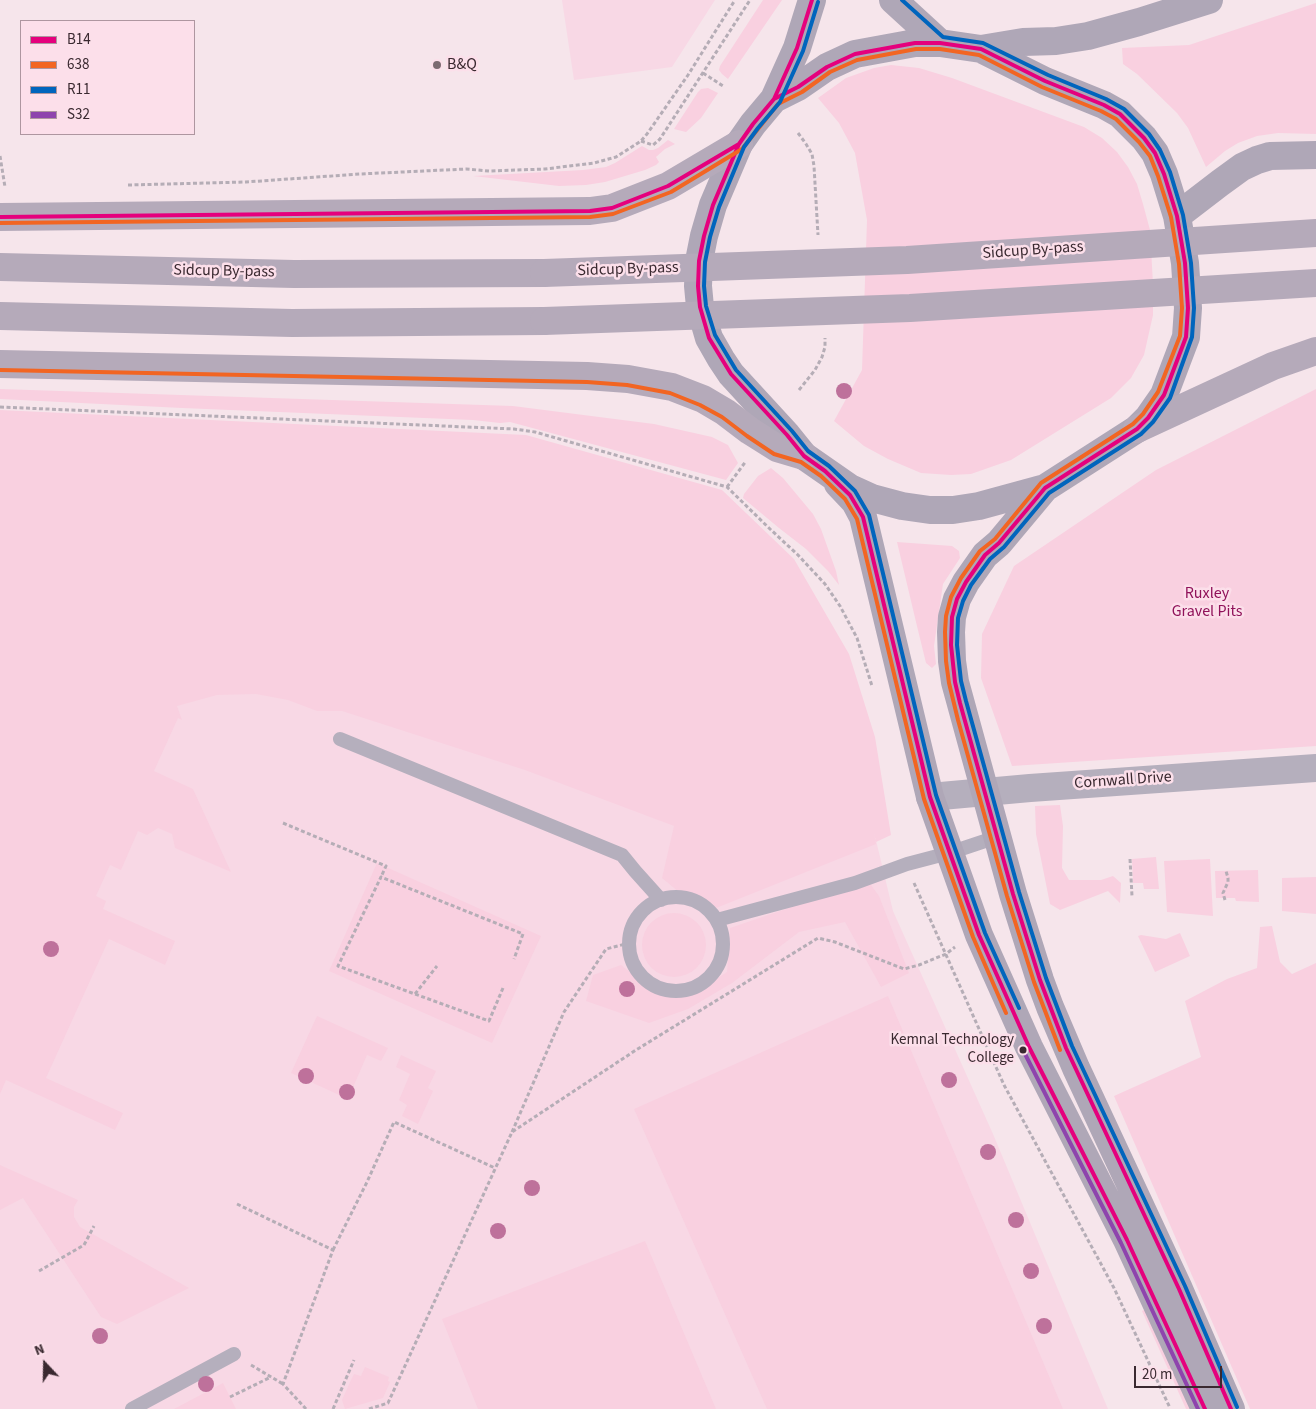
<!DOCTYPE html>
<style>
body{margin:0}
#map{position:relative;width:1316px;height:1409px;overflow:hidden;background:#f6e5eb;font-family:"Source Sans 3",sans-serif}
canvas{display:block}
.legend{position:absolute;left:20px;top:20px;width:175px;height:115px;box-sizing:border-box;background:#fcdfea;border:1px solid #ae96a0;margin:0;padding:6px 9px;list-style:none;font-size:15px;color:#3a2930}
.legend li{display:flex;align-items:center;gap:10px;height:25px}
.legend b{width:25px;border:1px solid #ae96a0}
.north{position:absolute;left:20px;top:1339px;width:50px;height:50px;-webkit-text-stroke:4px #fcdfea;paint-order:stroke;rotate:339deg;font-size:14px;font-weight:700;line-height:20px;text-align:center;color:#3a2930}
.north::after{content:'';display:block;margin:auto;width:18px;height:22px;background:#3a2930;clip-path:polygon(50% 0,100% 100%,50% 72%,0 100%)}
.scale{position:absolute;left:1134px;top:1366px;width:88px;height:22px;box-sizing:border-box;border:2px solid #3a2930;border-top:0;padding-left:6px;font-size:15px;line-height:18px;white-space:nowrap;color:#3a2930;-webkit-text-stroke:4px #fcdfea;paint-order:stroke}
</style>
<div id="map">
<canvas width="1316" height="1409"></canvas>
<ul class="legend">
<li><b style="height:6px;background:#e5007d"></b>B14</li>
<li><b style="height:6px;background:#f26522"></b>638</li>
<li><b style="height:6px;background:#0065bd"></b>R11</li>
<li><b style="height:6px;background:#8e44ad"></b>S32</li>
</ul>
<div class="north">N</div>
<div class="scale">20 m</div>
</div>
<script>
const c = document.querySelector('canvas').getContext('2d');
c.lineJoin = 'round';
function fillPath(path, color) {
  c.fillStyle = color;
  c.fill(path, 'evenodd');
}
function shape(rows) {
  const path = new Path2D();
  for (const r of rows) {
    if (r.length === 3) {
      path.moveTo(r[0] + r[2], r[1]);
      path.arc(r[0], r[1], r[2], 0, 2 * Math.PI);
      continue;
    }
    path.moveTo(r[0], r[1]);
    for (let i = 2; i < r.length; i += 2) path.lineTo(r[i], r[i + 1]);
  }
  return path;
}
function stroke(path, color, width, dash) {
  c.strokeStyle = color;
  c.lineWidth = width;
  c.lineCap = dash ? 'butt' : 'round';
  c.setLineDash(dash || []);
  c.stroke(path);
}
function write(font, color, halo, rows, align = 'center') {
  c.font = font + ' "Source Sans 3",sans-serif';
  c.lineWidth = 5;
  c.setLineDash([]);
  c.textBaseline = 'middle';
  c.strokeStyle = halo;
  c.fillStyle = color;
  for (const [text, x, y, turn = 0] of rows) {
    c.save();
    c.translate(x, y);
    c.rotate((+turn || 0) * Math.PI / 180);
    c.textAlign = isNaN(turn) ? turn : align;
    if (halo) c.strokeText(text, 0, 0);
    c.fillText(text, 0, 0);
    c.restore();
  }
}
fillPath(shape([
 [562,0,715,0,672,67,574,80],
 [0,426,868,807,893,911,993,1134,1108,1409,0,1409]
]), '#f8d8e5');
fillPath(shape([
 [763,0,782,0,728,79,722,74,719,70,720,66],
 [1316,3,1316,134,1278,133,1257,136,1238,143,1225,151,1206,167,1188,128,1177,113,1137,74,1123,64,1122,48,1189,45],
 [891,65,919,68,952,78,1084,127,1102,138,1117,152,1128,167,1137,184,1143,204,1150,230,1153,284,1153,315,1144,355,1131,378,1111,398,1011,460,971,474,951,475,921,473,888,459,864,446,834,421,862,370,867,220,855,153,839,123,818,98,846,78,874,68],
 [708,88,718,93,701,118,686,132,674,129,698,92,701,89],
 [668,140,675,144,665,149,656,157,659,162,656,165,645,170,605,182,586,185,559,186,473,176,583,170,606,167,615,163,642,146,649,150,653,150,658,148],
 [0,389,513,406,654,424,712,437,728,445,738,463,726,480,510,422,500,423,473,420,182,408,0,399],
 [1316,389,1316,746,1012,766,981,678,982,634,1014,566,1156,470],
 [0,410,526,435,722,490,794,559,849,654,875,737,891,835,876,842,874,833,876,844,716,908,696,895,679,892,662,878,674,826,525,770,342,711,317,711,288,700,256,694,217,695,177,706,182,720,178,718,154,771,193,789,231,872,175,848,172,834,158,828,147,835,138,831,121,870,110,865,96,896,106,901,103,909,175,941,165,965,109,939,46,1078,123,1113,115,1130,6,1080,0,1094],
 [771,468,783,478,813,514,821,529,836,571,839,585,828,571,806,549,779,528,743,498,744,494,758,476],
 [897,542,952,546,959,551,960,558,943,584,934,646,936,664,932,668,926,663,916,622],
 [1060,805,1063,826,1062,868,1069,880,1101,880,1113,876,1121,883,1120,903,1108,891,1060,910,1050,904,1036,834,1035,806],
 [1156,857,1159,889,1144,889,1143,883,1133,883,1132,859],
 [1210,859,1213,916,1167,912,1164,861],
 [377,863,541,936,492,1043,329,971],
 [1258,870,1259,902,1236,901,1235,898,1216,898,1215,871],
 [1316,877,1316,914,1282,911,1282,878],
 [868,881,879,896,909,973,881,987,845,922,799,932,732,983,688,1009,649,1023,586,1001,593,975,621,965,657,993,696,992,727,972,730,928],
 [674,945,32],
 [1272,926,1280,962,1292,974,1316,963,1316,1409,1250,1409,1114,1096,1201,1057,1185,1001,1227,979,1257,968,1260,927],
 [1180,933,1190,956,1155,972,1138,936,1141,935,1166,939],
 [888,996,1063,1409,767,1409,634,1109],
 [317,1016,388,1048,381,1061,367,1055,348,1099,291,1073],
 [401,1055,436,1071,428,1088,433,1091,418,1124,402,1116,407,1105,399,1100,410,1074,396,1067],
 [0,1165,78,1200,74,1207,74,1217,80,1227,189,1288,117,1324,101,1317,23,1198,0,1210],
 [645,1241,716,1409,478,1409,442,1319],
 [1147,1308,1192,1409,1186,1409,1142,1311],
 [365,1367,389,1377,388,1381,390,1382,383,1398,345,1409,342,1400,351,1380,354,1374,361,1376],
 [223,1383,236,1409,174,1409]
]), '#f9d0e0');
stroke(shape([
 [703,73,723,86],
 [798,133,806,144,812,154,814,166,818,235],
 [641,141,653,145,660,139,750,0],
 [0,156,5,187],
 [128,185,246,182,360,174,466,169,489,171,545,169,594,163,616,157,641,141,647,134,688,75,735,0],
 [799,390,815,370,822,357,825,347,825,338],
 [0,407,514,429,535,432,727,487,770,529,798,555,825,584,840,606,857,638,872,686],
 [727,487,746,461],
 [283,823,386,866,381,877],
 [1130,859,1132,896],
 [914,883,1004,1085,1114,1288,1170,1408],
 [1225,900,1223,893,1228,882,1228,878,1226,871],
 [503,988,489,1021,338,966,381,877,523,934,514,959],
 [415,994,437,966],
 [512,1132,564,1012,606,949,629,943],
 [237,1204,333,1250,283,1384,306,1409],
 [333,1250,367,1182,394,1122,495,1168],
 [39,1271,84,1245,94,1226],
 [251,1365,283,1384],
 [230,1397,271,1377],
 [333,1409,354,1360],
 [369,1409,388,1403,512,1132,636,1050,818,938,835,942,904,969,919,965,946,954,955,947]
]), '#b5adb6', 3, [4, 2.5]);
stroke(shape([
 [340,739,622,855,635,871,661,900],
 [676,944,47],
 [717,920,855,883,907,864,949,853,997,837],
 [132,1409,234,1354]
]), '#b5afbd', 14);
stroke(shape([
 [930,797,1030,788,1316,768]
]), '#b5afbd', 28);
stroke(shape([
 [893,0,940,43],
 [915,43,940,43,981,49,1045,81,1104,105,1120,114,1144,138,1155,153,1164,174,1177,216,1185,263,1188,308,1186,337,1164,395,1148,418,1137,429,1045,488,979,506,953,510,930,510,902,506,872,498,850,488,804,456,787,435,731,374,721,359,709,338,700,307,698,286,699,261,704,236,713,205,739,144,753,124,774,99,798,87,827,67,855,54,915,43],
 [981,49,1023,42,1056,41,1088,36,1139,22,1209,0],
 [774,99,797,48,812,0],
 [1177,216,1220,183,1242,167,1257,160,1270,156,1316,155],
 [838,484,855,502,863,517,930,797,979,935,1029,1047,1127,1240,1205,1409],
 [1045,488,999,543,985,555,966,582,957,599,952,617,951,632,952,661,955,682,1013,894,1040,980,1050,1007,1076,1068,1179,1289,1231,1409]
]), '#afa7b7', 28);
stroke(shape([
 [0,217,590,211,612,208,668,186,739,144],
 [0,267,294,274,544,273],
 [0,316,292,323,544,321],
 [0,364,587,376,628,379,672,387,703,399,725,412,750,431,777,448,804,456],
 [1137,429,1273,366,1316,351]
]), '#b5aaba', 28);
stroke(shape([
 [544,273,907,260,1316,233],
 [544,321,910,308,1316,283]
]), '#b5aaba', 28);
stroke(shape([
 [0,217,590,211,612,208,668,186,739,144,753,124,774,99,797,48,812,0],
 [1205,1409,1127,1240,1029,1047,979,935,930,797,863,517,850,495,825,471,804,456,787,435,731,374,709,338,700,307,698,286,699,261,704,236,713,205,739,144,753,124,774,99,798,87,827,67,855,54,915,43,940,43,981,49,1045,81,1104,105,1120,114,1144,138,1155,153,1164,174,1177,216,1185,263,1188,308,1186,337,1164,395,1148,418,1137,429,1045,488,999,543,985,555,966,582,957,599,952,617,951,645,955,682,960,703,1013,894,1040,980,1066,1048,1179,1289,1231,1409]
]), '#e5007d', 4);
stroke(shape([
 [0,223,590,217,613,214,671,192,742,149,778,104,802,92,830,72,857,60,916,49,940,49,979,55,1042,87,1101,111,1116,119,1139,142,1150,156,1158,176,1171,217,1179,264,1182,308,1180,336,1158,392,1143,414,1133,424,1041,483,995,539,980,551,961,578,951,597,946,616,945,632,946,661,949,683,958,720,1007,896,1034,982,1060,1050],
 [0,370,587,382,627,385,670,393,700,405,722,417,747,436,774,454,801,462,821,476,845,499,857,519,924,799,973,937,1006,1013]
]), '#f26522', 4);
stroke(shape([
 [902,0,943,37,983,43,1048,75,1106,99,1124,109,1149,134,1160,150,1170,172,1183,215,1191,263,1194,308,1192,337,1170,398,1153,422,1141,434,1049,493,1004,547,990,559,971,585,963,601,958,618,957,645,961,681,966,701,1019,892,1046,978,1072,1046,1185,1286,1237,1407],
 [818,2,803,51,780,102,758,128,744,147,719,207,710,237,705,262,704,286,706,306,715,335,736,370,792,431,808,451,829,466,855,491,869,515,936,795,985,933,1019,1008]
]), '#0065bd', 4);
stroke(shape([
 [1023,1050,1121,1243,1198,1409]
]), '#8e44ad', 4);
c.fillStyle = '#be719b';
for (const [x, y] of [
 [844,391],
 [51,949],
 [627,989],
 [306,1076],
 [949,1080],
 [347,1092],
 [988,1152],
 [532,1188],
 [1016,1220],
 [498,1231],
 [1031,1271],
 [1044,1326],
 [100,1336],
 [206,1384]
]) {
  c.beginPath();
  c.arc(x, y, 8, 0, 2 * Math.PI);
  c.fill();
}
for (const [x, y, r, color] of [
 [437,65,5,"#7c6b71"],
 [1023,1050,4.5,"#3a2930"]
]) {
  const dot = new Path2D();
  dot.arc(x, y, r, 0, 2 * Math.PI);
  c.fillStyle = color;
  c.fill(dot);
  stroke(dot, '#fcdfea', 2);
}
write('15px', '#3a2930', '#fcdfea', [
 ["Kemnal Technology",1014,1041],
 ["College",1014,1059]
], 'right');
write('16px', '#3a2930', '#fcdfea', [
 ["B&Q",447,65]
], 'left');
write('16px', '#3a2930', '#fcdfea', [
 ["Sidcup By-pass",1033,251,-4],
 ["Sidcup By-pass",628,270,-2],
 ["Sidcup By-pass",224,272,1],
 ["Cornwall Drive",1123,781,-4]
]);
write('16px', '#90125a', '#fcdfea', [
 ["Ruxley",1207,594],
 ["Gravel Pits",1207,612]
]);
</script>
